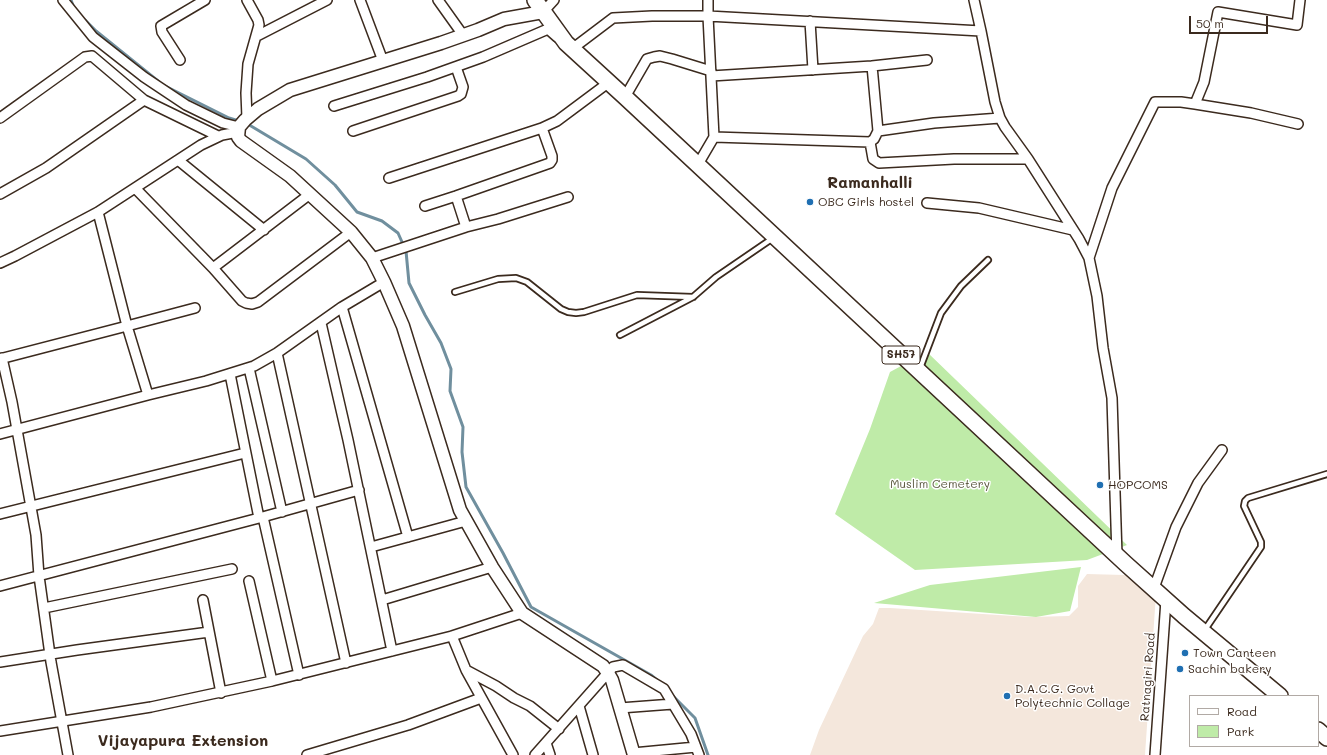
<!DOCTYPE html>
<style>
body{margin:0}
#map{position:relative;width:1327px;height:755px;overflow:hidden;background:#fff;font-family:Mali,sans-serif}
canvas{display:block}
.legend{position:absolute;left:1189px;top:695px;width:130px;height:52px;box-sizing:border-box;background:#fff;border:1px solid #b1aaa5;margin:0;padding:5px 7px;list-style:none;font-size:12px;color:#3b2a1e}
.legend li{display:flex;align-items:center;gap:8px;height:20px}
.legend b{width:20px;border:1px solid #b1aaa5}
.scale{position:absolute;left:1189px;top:16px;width:79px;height:18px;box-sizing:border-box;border:2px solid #3b2a1e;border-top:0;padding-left:5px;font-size:12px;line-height:14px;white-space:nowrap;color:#3b2a1e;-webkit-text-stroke:3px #fff;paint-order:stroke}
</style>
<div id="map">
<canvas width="1327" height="755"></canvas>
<ul class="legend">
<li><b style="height:5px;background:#fff"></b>Road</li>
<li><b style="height:11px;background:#bfeba8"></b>Park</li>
</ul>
<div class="scale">50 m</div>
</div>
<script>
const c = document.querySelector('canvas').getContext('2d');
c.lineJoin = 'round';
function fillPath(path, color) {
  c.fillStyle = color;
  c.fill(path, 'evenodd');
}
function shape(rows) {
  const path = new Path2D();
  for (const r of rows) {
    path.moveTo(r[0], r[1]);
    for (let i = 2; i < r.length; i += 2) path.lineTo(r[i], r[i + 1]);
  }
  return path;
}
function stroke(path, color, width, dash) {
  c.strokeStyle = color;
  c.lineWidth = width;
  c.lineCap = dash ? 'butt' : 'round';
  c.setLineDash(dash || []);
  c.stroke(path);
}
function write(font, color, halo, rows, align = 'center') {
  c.font = font + ' Mali,sans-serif';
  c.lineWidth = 3;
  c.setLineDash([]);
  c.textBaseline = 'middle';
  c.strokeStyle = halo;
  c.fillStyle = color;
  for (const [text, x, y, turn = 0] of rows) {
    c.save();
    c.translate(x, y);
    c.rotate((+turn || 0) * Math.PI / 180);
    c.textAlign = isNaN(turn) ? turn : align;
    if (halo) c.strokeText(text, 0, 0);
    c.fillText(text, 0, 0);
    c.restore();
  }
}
fillPath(shape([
 [1087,574,1124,575,1157,579,1145,755,810,755,819,730,863,636,873,624,879,608,890,608,1029,617,1069,616,1078,607,1078,586]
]), '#f4e7dc');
fillPath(shape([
 [927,352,1127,545,1087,560,915,570,835,514,870,429,890,372],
 [1081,567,1070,611,1036,617,874,603,930,585]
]), '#bfeba8');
stroke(shape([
 [71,0,74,8],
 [85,20,96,31,158,81],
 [165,86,229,118,239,121],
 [246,123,306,159,335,185,357,212,382,221,398,233,406,251,409,283,425,315,441,343,451,369,450,391,463,427,462,452,466,487,503,553,531,607,651,675,658,681],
 [672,695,695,718,708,755]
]), '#708f9e', 3);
const service = shape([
 [455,292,498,279,516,278,527,282,561,309,568,312,576,313,584,312,637,295,693,297],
 [620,335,693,297,716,277,773,238],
 [920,368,941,313,961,286,988,260],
 [1204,631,1261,547,1261,542,1244,506,1245,501,1248,498,1327,474]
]);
const minor = shape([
 [63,0,93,37,144,77,186,105,223,123,239,127],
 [247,0,258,20,259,25,248,64,246,93,247,118],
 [360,0,383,61],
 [438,0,463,35],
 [974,0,981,31],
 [543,12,554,0],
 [810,21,813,70],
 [257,36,327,0],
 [572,49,613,18,652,16,708,16,708,0],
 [180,60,162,32,161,26,205,0],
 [872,66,927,60],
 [625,97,647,59,654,57,660,56,672,59,711,71],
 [1195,104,1251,113,1298,124],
 [334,106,427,77,483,57,548,29,557,37],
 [0,118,85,57,92,56,144,100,218,136],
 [353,131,458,96,461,94,463,87,456,67],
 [878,131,934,123,1000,118,1005,127,1028,159],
 [714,137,708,16,981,31,995,102,1000,118],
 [870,142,873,159,879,163,954,159,1028,159,1079,239,1089,258,1097,296,1103,348,1112,398,1117,556],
 [178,160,264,230],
 [697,166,714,137,870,142,874,139,878,131,872,66,711,76],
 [389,178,542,128,557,121,608,83,612,87],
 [135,188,213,268,242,301,246,303,252,304,258,302,351,232],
 [0,194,46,168,144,100],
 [456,196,466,227],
 [927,203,979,208,1073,230],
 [425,206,456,196,550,163,552,160,552,156,542,128],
 [98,212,127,326,195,308],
 [372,258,466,227,498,219,568,197],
 [1089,258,1112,188,1155,102,1181,102,1195,104,1204,82,1218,12,1297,25,1300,0],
 [0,263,15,256,98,212,201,145,222,135,238,132],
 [213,268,310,194],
 [342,307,408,537],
 [321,323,348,440,392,651],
 [277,353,346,663],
 [2,358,12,402,36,535,39,576,51,662,68,755],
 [0,359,127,326,148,395,0,434],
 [249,368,282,512],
 [230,374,259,518],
 [148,395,206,381,254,366,277,353,342,307,384,282],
 [0,514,245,453],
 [263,517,299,675],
 [371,547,466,521],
 [249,581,272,681],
 [0,586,259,518,359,490],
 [1154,588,1176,527,1198,483,1222,450],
 [203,600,221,693],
 [382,600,492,567],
 [44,608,232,569],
 [452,636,466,670,513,755],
 [0,662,77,650,209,632],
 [466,670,496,686,514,698,530,706,559,729],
 [579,706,593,755],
 [620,708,673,704],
 [0,731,151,707,272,681,452,636,522,613],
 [546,743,550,755],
 [633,753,696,747],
 [307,755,408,725,481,698],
 [535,755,613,667,623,665,664,689,691,734,699,755],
 [1155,755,1166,600]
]);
const tertiary = shape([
 [543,12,504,19,478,30,441,43,290,90,258,109,245,120,239,127,238,137,241,141,290,176,351,232,372,258,384,282,403,326,460,510,492,567,522,613,603,666,608,673,612,680,634,755]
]);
const primary = shape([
 [535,0,566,43,625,97,1126,564,1184,616,1280,696],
 [1318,730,1327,738]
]);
stroke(service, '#3b2a1e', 8);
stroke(minor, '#3b2a1e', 12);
stroke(tertiary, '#3b2a1e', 15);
stroke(primary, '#3b2a1e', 18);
stroke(service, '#fff', 4.5);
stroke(minor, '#fff', 9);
stroke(tertiary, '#fff', 12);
stroke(primary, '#fff', 15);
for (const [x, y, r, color] of [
 [810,202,4,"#1f6fb2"],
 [1100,485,4,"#1f6fb2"],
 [1185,653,4,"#1f6fb2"],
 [1180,669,4,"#1f6fb2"],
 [1007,696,4,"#1f6fb2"]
]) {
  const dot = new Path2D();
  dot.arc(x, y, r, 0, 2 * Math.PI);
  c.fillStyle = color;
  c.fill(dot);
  stroke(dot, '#fff', 1.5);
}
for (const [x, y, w] of [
 [901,355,38]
]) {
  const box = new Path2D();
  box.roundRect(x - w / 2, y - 9, w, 18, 3);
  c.fillStyle = '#fff';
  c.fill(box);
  stroke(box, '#3b2a1e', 1);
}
write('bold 11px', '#3b2a1e', null, [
 ["SH57",901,355]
]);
write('12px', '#3b2a1e', '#fff', [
 ["OBC Girls hostel",818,202],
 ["HOPCOMS",1108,485],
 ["Town Canteen",1193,653],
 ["Sachin bakery",1188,669],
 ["D.A.C.G. Govt",1015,689],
 ["Polytechnic Collage",1015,703]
], 'left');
write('12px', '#5c5a40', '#fff', [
 ["Muslim Cemetery",940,484]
]);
write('12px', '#3b2a1e', '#fff', [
 ["Ratnagiri Road",1148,677,-86]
]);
write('bold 16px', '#3b2a1e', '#fff', [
 ["Ramanhalli",870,183],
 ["Vijayapura Extension",183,741]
]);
</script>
